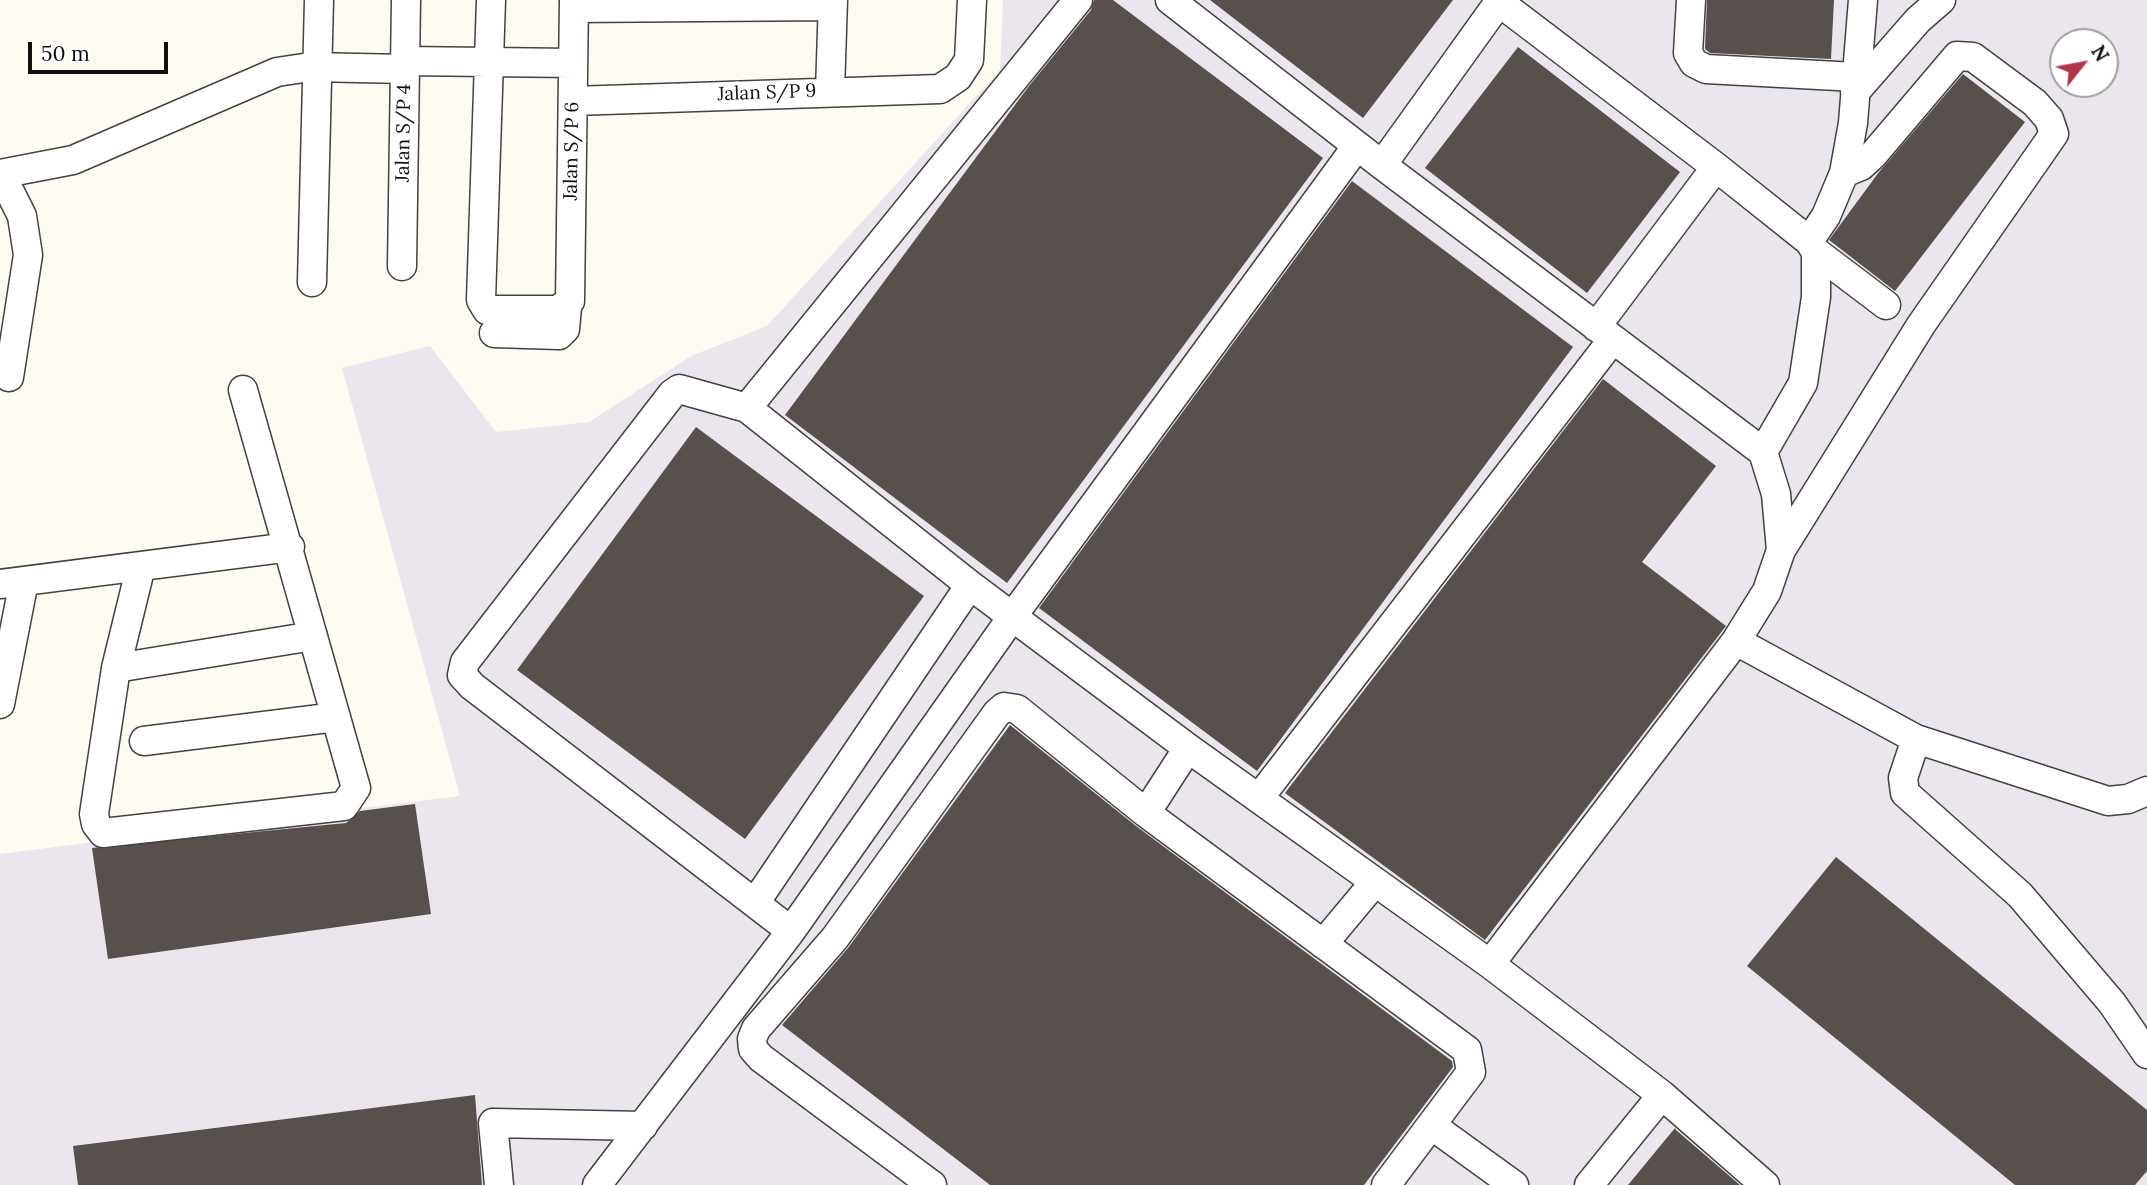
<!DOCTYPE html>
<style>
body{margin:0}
#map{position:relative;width:2147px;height:1185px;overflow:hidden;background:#fefbf3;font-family:Lora,serif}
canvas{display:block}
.north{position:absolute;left:2049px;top:28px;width:70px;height:70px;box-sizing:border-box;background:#fff;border:2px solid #9f9f9f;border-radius:50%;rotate:59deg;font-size:19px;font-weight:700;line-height:28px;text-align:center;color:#0f0f0f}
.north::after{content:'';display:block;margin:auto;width:24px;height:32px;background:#b13545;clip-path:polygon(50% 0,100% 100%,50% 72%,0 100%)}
.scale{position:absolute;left:28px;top:42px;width:140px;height:32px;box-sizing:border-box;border:4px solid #0f0f0f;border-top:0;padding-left:9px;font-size:21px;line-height:24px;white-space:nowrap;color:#0f0f0f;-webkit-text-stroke:5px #fff;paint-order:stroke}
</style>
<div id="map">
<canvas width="2147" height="1185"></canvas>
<div class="north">N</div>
<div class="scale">50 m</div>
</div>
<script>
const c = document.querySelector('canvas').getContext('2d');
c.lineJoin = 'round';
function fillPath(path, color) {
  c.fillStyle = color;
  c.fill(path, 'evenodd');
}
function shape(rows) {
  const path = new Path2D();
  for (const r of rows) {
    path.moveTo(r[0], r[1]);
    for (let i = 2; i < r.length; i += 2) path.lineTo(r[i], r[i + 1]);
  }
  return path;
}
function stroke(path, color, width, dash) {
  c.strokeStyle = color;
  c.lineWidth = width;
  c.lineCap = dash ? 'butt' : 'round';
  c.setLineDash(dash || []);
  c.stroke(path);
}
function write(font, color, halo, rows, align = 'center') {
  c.font = font + ' Lora,serif';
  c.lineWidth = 7;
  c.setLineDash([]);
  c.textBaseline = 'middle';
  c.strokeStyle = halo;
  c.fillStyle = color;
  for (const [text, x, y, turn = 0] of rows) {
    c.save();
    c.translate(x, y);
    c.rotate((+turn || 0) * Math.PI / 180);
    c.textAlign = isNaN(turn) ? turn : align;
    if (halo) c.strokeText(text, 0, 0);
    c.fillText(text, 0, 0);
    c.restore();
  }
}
fillPath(shape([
 [1003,0,2147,0,2147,1185,0,1185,0,854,460,796,342,368,430,346,496,432,589,422,691,356,767,326,1000,70],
 [2063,42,2105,42,2105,84,2063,84]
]), '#ebe5ed');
fillPath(shape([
 [1094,0,1113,0,1323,158,1007,583,785,415,1029,86,1091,10],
 [1210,0,1453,0,1363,118],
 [1707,0,1834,0,1831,59,1710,53,1705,49],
 [1518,47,1680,172,1587,293,1425,168],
 [1963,74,2025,122,1895,291,1829,240,1879,172],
 [1352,181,1573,347,1257,771,1039,608],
 [1603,379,1716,466,1642,562,1726,626,1485,940,1285,793],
 [696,427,924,596,745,839,517,670],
 [1010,725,1136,826,1452,1061,1453,1067,1364,1185,990,1185,782,1025,848,948],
 [415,804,431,914,108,959,92,848,346,823,360,811],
 [1836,857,2147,1110,2147,1171,2135,1185,2015,1185,1747,966],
 [475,1095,482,1185,78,1185,73,1146],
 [1675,1128,1676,1130,1740,1185,1628,1185]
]), '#57504d');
const minor = shape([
 [491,0,481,300,487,310,558,310,570,301,574,0],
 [1170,0,1382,165,1763,452,1776,494,1781,550,1767,591,1736,641,1490,964],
 [1691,0,1688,53,1694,63,1706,69,1856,77],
 [574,8,832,6],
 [405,61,573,63],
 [830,91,833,0],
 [1855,92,1918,20,1941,0],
 [573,101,940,89,958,77,969,60,972,0],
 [1382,165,1499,2,1716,167,1809,241,1816,252,1816,297,1803,383,1763,452],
 [0,174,73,160,277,72,310,67,405,69],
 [1,174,22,216,28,255,9,377],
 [1809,241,1826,216,1844,173,1853,123,1863,0],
 [1816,252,1886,305],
 [402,266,406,0],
 [312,282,319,0],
 [1596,327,1716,167],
 [494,333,559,335,565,329,567,307],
 [747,408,1078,0],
 [1781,550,1921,325,2054,134,2049,119,2035,103,1973,57,1957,56,1873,155,1861,166,1844,173],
 [141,566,116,668,94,814,96,824,103,833,344,806,356,788,243,390],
 [0,584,290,547],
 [1736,641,1916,739,2108,801,2128,799,2147,791],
 [116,668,313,636],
 [0,704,24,581],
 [1916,739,1903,778,1905,793,2020,895,2112,1003,2147,1054],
 [144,741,336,717],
 [1259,798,1613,339],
 [1146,813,1188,748],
 [755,903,970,585],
 [791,931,472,686,462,675,465,662,672,394,679,389,747,408,970,585,1188,748,1490,964,1662,1095,1765,1185],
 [1323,944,1374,883],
 [1431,1125,1514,1185],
 [499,1185,493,1123,643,1126],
 [597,1185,791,931,1012,617,1357,146],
 [932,1185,761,1058,753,1049,752,1039,756,1029,835,938,997,713,1004,707,1017,709,1146,813,1467,1050,1471,1072,1386,1185],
 [1589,1185,1662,1095]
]);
stroke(minor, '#424242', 31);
stroke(minor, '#fff', 28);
write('19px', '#0f0f0f', '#fff', [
 ["Jalan S/P 9",767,93,-2],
 ["Jalan S/P 4",404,133,-89],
 ["Jalan S/P 6",572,151,-89]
]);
</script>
